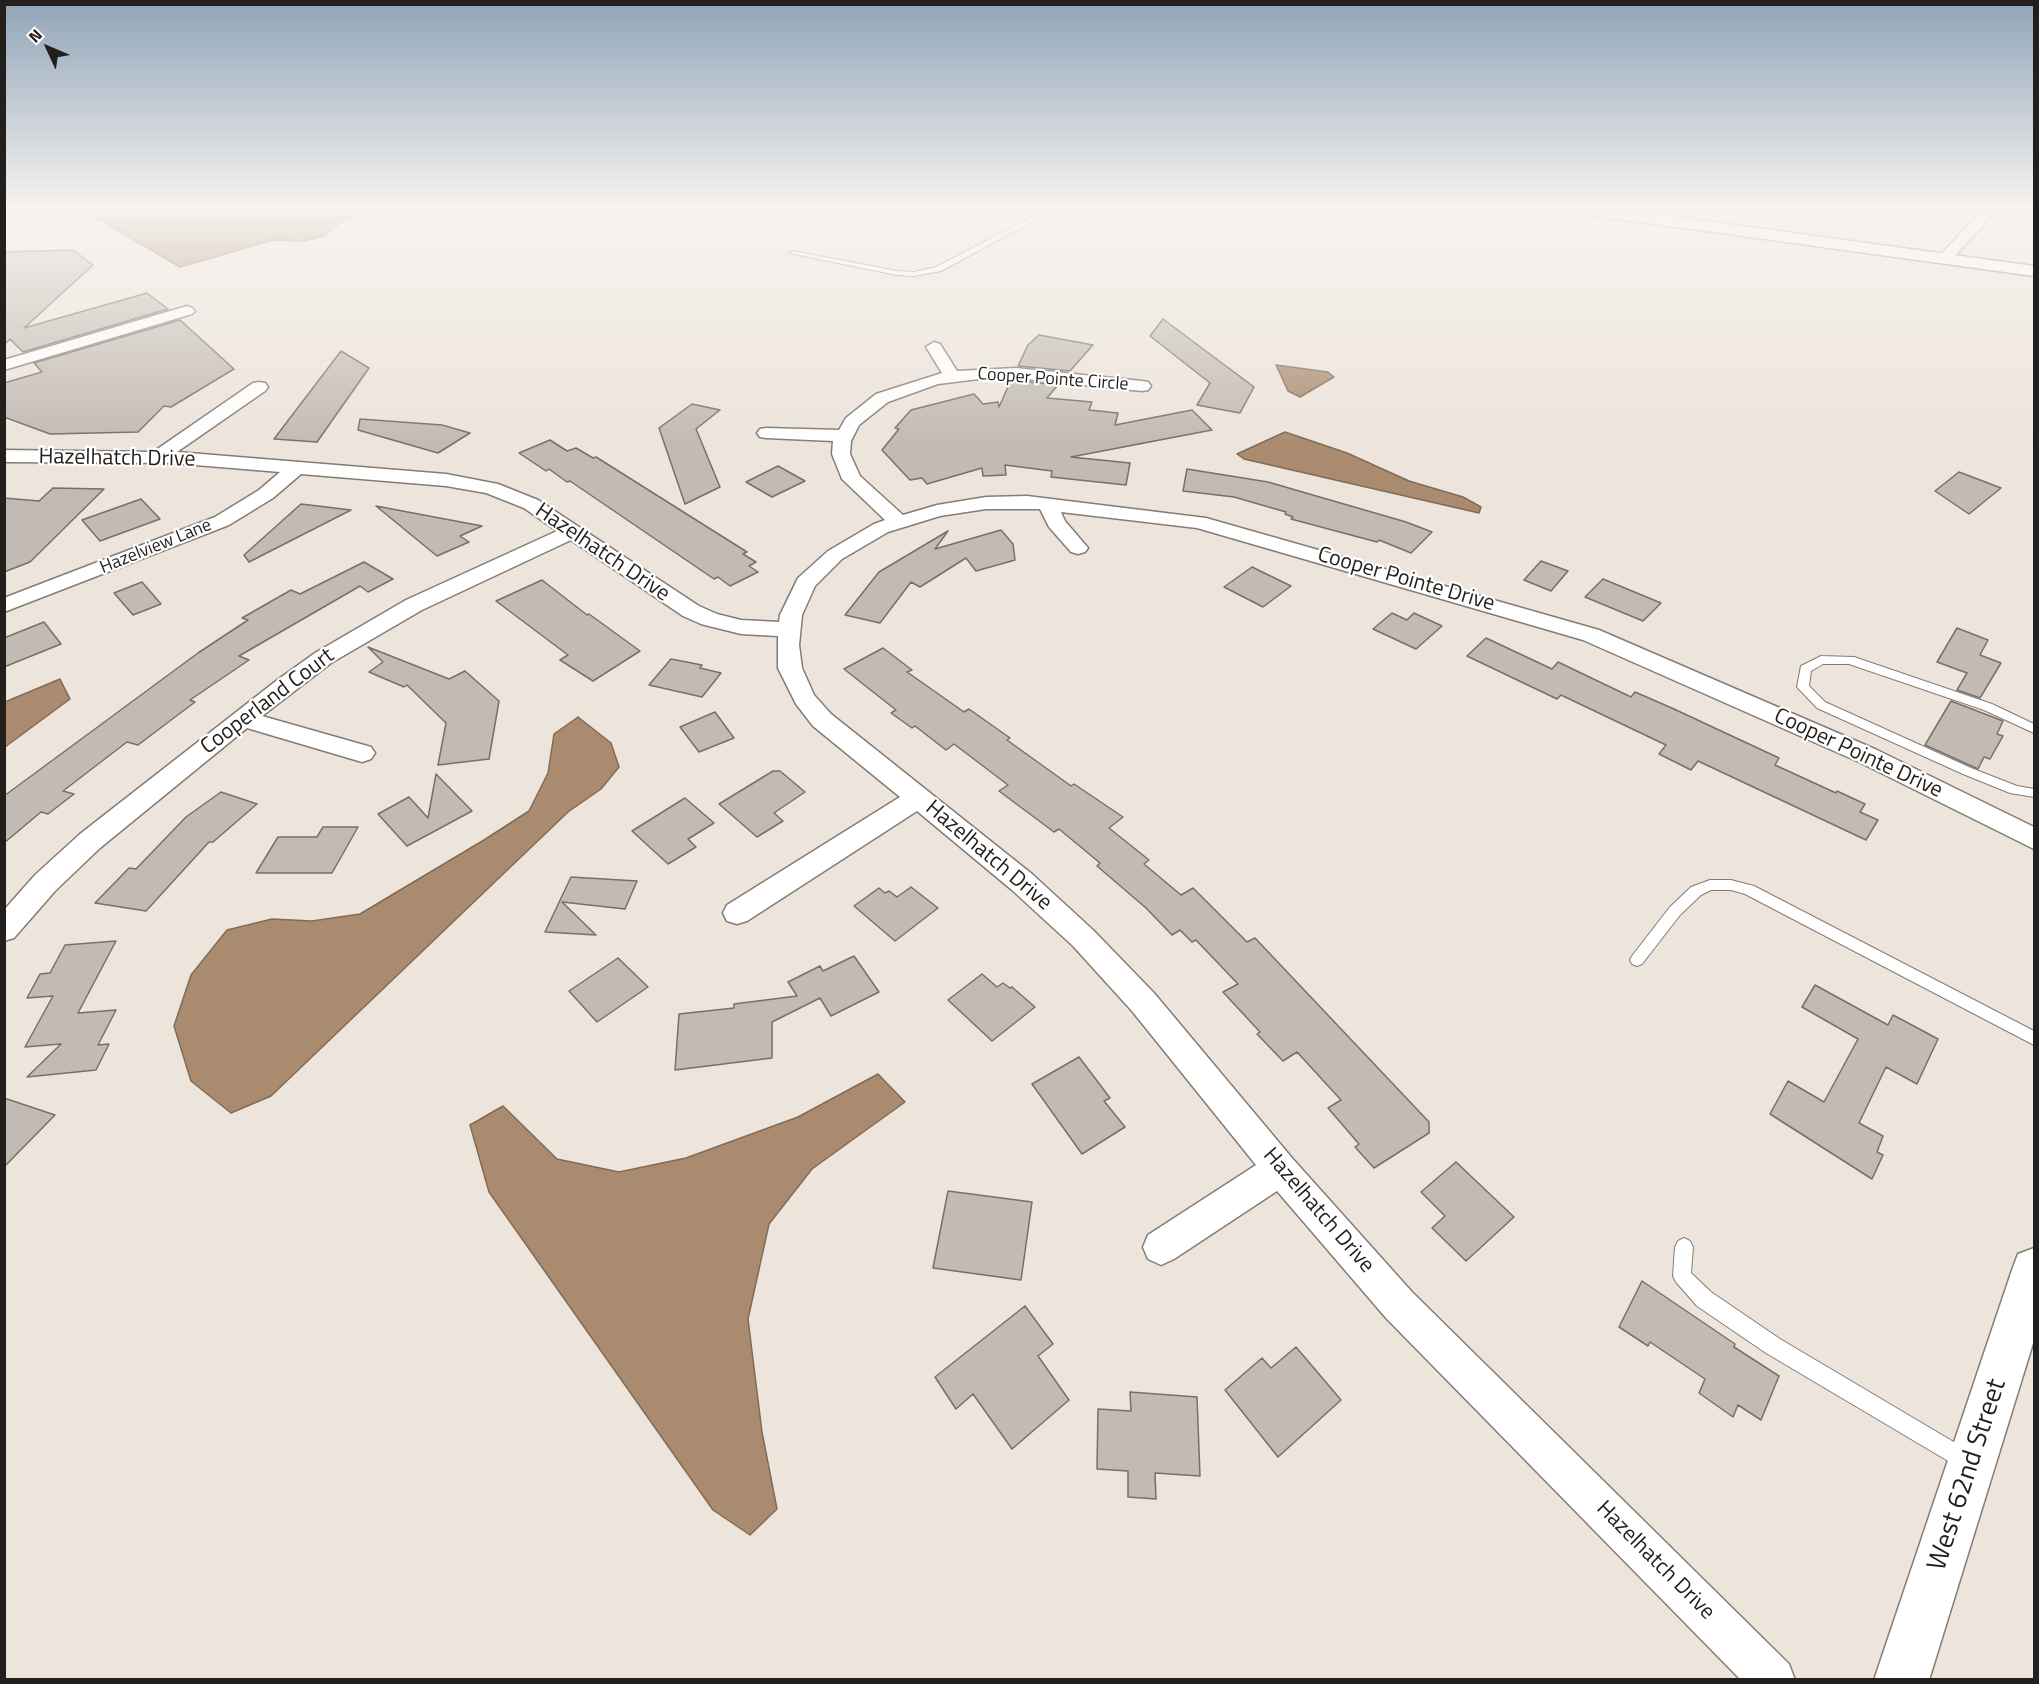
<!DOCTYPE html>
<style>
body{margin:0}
#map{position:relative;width:2039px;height:1684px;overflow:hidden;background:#ede4dc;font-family:"Titillium Web",sans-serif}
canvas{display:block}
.frame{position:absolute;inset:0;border:6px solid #221f1c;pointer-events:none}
.north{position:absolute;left:18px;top:18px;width:60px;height:60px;-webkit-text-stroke:4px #fff;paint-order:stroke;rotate:314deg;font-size:16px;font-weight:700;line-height:24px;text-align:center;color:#221f1c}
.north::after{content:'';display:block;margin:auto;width:21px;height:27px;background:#221f1c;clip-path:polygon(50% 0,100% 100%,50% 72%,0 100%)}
</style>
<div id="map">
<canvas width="2039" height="1684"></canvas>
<div class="frame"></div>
<div class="north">N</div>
</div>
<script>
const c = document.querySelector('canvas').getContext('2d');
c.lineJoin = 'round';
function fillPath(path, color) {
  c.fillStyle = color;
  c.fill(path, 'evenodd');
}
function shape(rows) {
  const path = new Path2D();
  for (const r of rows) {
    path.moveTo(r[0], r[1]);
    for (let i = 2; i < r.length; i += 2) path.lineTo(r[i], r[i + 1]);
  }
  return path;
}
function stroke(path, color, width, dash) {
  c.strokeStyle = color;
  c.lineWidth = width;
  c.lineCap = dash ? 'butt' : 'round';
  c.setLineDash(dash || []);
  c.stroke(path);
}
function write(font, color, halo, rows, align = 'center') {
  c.font = font + ' "Titillium Web",sans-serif';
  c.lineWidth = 4.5;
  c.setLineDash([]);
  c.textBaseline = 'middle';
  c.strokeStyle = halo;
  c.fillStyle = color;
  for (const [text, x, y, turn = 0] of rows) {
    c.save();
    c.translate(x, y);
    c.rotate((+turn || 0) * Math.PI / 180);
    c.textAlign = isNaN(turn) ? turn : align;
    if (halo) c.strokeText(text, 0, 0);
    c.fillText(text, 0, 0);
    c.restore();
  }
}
const water = shape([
 [77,207,369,207,340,223,324,236,304,241,273,240,180,267,88,213,71,210,77,207],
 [1276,365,1328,372,1334,377,1300,397,1288,391,1276,365],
 [1285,432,1347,453,1409,481,1463,497,1481,507,1479,513,1244,459,1237,454,1285,432],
 [60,679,70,699,5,747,5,702,60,679],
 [578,717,611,743,619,767,601,789,568,812,271,1096,231,1113,191,1081,174,1026,191,975,227,930,272,919,312,921,360,914,484,840,529,811,548,773,554,734,578,717],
 [878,1074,905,1102,812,1169,769,1224,748,1319,762,1432,777,1509,750,1535,713,1510,489,1192,470,1125,503,1106,557,1159,619,1172,686,1158,798,1117,878,1074]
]);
fillPath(water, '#aa8b6f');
stroke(water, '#816b56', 1.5);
const building = shape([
 [73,250,93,265,24,328,147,293,168,309,23,352,10,339,4,345,4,252,73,250],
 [1163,319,1254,387,1240,413,1197,405,1210,383,1150,336,1163,319],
 [180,320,234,369,171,407,164,406,138,432,50,434,4,417,4,383,42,372,34,363,180,320],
 [1039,335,1093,345,1070,371,1018,366,1028,345,1039,335],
 [341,351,369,368,317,442,274,439,341,351],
 [1011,380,1058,385,1047,398,1092,402,1089,410,1118,413,1115,425,1192,410,1212,430,1071,457,1130,463,1126,485,1051,477,1052,471,1005,465,1006,475,983,476,982,468,927,484,922,478,910,480,882,450,899,429,895,428,911,410,974,394,983,404,998,402,999,407,1011,380],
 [692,404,720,410,696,429,720,487,685,504,659,428,692,404],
 [360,419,442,425,470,433,438,453,358,430,360,419],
 [550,440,567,451,576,448,593,458,596,457,747,552,743,554,756,562,749,566,758,572,730,586,718,577,714,579,570,481,567,482,549,469,546,471,519,453,550,440],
 [778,466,805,481,772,497,746,482,778,466],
 [1187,469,1268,482,1406,522,1432,532,1411,553,1379,540,1377,542,1291,519,1293,517,1285,514,1286,512,1234,497,1183,491,1187,469],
 [1959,472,2001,488,1969,514,1935,491,1959,472],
 [53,488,104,489,30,562,4,572,4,498,39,501,53,488],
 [141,499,160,519,100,541,82,520,141,499],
 [301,504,351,510,249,562,244,555,301,504],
 [376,506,482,526,460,536,469,542,437,556,376,506],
 [1001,530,1013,544,1015,560,976,571,966,558,920,587,911,582,880,623,845,615,879,572,948,531,935,549,1001,530],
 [1541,561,1568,571,1551,591,1524,580,1541,561],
 [364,562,393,579,368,592,360,586,239,656,249,660,190,700,195,702,138,745,127,742,63,791,74,794,48,814,41,812,4,843,4,796,198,653,248,620,242,618,291,590,300,594,364,562],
 [1252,567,1291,586,1263,607,1224,587,1252,567],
 [1603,579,1661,603,1643,621,1585,597,1603,579],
 [542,580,587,615,589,614,640,651,593,681,560,660,568,655,496,601,542,580],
 [142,582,161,604,133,615,114,593,142,582],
 [1392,613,1407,620,1414,613,1442,626,1416,649,1373,629,1392,613],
 [44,622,61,644,4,667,4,638,44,622],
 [1957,628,1988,640,1980,655,2001,663,1980,698,1957,690,1967,673,1937,662,1957,628],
 [1486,638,1552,669,1558,662,1631,697,1635,692,1674,709,1779,758,1775,765,1836,793,1837,791,1865,804,1860,812,1878,820,1866,840,1698,761,1691,770,1659,754,1666,745,1561,695,1557,699,1467,656,1486,638],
 [368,647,449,679,465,671,499,701,489,759,438,765,446,723,407,685,404,687,369,672,383,662,368,647],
 [883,648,912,670,907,672,964,712,969,709,1010,738,1007,740,1071,786,1074,784,1123,817,1109,828,1149,860,1144,864,1181,895,1193,888,1247,942,1255,938,1429,1122,1429,1133,1374,1168,1355,1147,1359,1144,1328,1108,1341,1100,1297,1052,1283,1061,1257,1034,1260,1032,1223,992,1238,984,1196,940,1192,942,1180,930,1172,935,1146,908,1097,866,1100,863,1059,829,1054,832,999,791,1008,785,954,744,946,750,915,726,912,728,891,713,896,710,844,669,883,648],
 [671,659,702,665,700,668,721,673,702,697,649,685,671,659],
 [1951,701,2003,721,1997,734,2003,736,1990,759,1984,757,1978,769,1925,745,1951,701],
 [715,712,734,738,699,752,680,727,715,712],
 [773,771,780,771,805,792,774,813,783,821,757,837,719,804,773,771],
 [436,774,472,811,407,846,378,814,409,797,428,818,436,774],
 [221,792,257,804,213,842,209,842,146,911,95,903,129,868,136,869,186,817,221,792],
 [685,798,714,823,688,839,696,847,668,864,632,831,685,798],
 [323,827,358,827,332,873,256,873,278,837,317,837,323,827],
 [571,877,637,881,625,909,562,902,596,935,545,932,571,877],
 [911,887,938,908,895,941,854,906,879,888,885,893,889,891,897,897,911,887],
 [116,941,78,1013,116,1010,98,1045,109,1044,96,1070,27,1077,61,1044,25,1047,53,996,27,998,40,974,50,973,65,945,116,941],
 [854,956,879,992,831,1016,820,998,772,1022,772,1058,675,1070,679,1014,734,1008,734,1004,797,996,788,982,820,966,823,971,854,956],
 [618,958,648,987,597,1022,569,991,618,958],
 [982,974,997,987,1003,983,1010,988,1012,987,1035,1007,992,1041,948,1000,982,974],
 [1815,985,1888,1025,1893,1015,1938,1039,1917,1084,1886,1067,1859,1123,1883,1136,1877,1152,1883,1155,1872,1179,1770,1114,1788,1081,1824,1102,1858,1039,1802,1007,1815,985],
 [1079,1057,1110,1098,1104,1101,1125,1127,1082,1154,1032,1084,1079,1057],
 [4,1098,55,1115,4,1167,4,1098],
 [1456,1162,1514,1217,1466,1261,1432,1228,1445,1216,1421,1192,1456,1162],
 [948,1191,1032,1202,1021,1280,933,1268,948,1191],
 [1642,1281,1735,1344,1734,1347,1779,1376,1761,1420,1738,1405,1733,1417,1699,1393,1705,1379,1650,1342,1648,1346,1619,1327,1642,1281],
 [1025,1306,1053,1344,1038,1356,1069,1400,1012,1449,973,1394,956,1409,935,1377,1025,1306],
 [1296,1347,1341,1400,1278,1457,1225,1390,1262,1358,1271,1368,1296,1347],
 [1130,1392,1197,1397,1200,1476,1155,1473,1156,1499,1128,1497,1128,1471,1097,1469,1098,1409,1131,1411,1130,1392]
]);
fillPath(building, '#c3bbb3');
stroke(building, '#776f68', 1.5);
const lane = shape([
 [1051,207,1059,207,941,271,914,276,897,275,789,253,793,251,897,271,914,272,936,267,1051,207],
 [1821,656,1854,657,1992,704,2034,724,2034,733,1984,710,1849,664,1823,664,1811,671,1809,686,1825,702,1971,768,2017,786,2034,789,2034,797,2010,793,1963,774,1817,708,1797,687,1801,666,1821,656],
 [1710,880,1731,880,1754,886,2034,1031,2034,1045,1745,894,1731,890,1711,890,1701,895,1680,915,1642,964,1637,966,1632,964,1630,960,1632,956,1670,907,1691,887,1710,880],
 [1684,1238,1690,1241,1693,1247,1691,1273,1711,1292,1780,1339,1974,1454,1977,1461,1974,1468,1967,1471,1960,1468,1766,1353,1697,1306,1676,1282,1673,1276,1675,1247,1678,1241,1684,1238]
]);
const street = shape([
 [1986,207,2000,207,1949,262,1939,262,1937,259,1939,256,1986,207],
 [187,306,192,308,195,311,192,314,4,370,4,360,187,306],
 [934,342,940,344,957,371,1016,368,1142,381,1148,382,1151,386,1148,390,1142,391,1016,378,987,378,938,384,888,402,859,425,851,441,850,454,860,476,903,515,937,505,986,497,1027,496,1206,518,1599,630,1877,750,2034,827,2034,849,1859,762,1583,640,1197,528,1061,512,1065,521,1088,548,1085,552,1078,554,1071,552,1049,527,1040,509,986,509,940,516,888,532,842,559,815,586,802,615,799,645,802,668,814,695,831,714,1032,874,1093,930,1154,993,1292,1158,1412,1292,1789,1664,1795,1680,1741,1680,1386,1318,1277,1191,1174,1259,1161,1265,1148,1259,1143,1247,1148,1235,1256,1165,1132,1011,1073,946,1012,890,917,811,747,921,737,924,727,921,723,913,727,905,900,797,813,726,796,704,778,668,778,636,741,634,701,624,683,616,571,540,422,610,331,663,262,716,371,747,375,753,371,759,362,762,247,728,100,848,55,891,14,938,4,941,4,910,35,875,80,834,276,681,315,653,406,600,557,531,524,508,486,493,446,486,301,474,273,498,229,525,4,612,4,598,215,517,259,490,280,472,171,463,4,462,4,450,153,452,253,383,259,382,265,383,268,387,265,391,177,452,446,474,498,484,538,500,699,606,717,614,741,620,779,622,780,615,798,578,828,551,874,524,885,520,842,479,832,454,833,441,766,438,760,437,757,433,760,429,766,428,839,430,846,418,876,394,942,373,926,347,934,342]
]);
const secondary = shape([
 [2034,1248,2034,1340,1929,1680,1874,1680,2012,1270,2018,1254,2034,1248]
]);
const primary = shape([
 [1559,207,1604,207,2034,266,2034,276,1567,212,1559,207]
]);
stroke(lane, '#847c75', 2);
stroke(street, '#847c75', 3);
stroke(secondary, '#847c75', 3);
stroke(primary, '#847c75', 3);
stroke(shape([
 [1532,207,1547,209]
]), '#a49d97', 2, [1.5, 2]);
fillPath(lane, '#fff');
fillPath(street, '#fff');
fillPath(secondary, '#fff');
fillPath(primary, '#fff');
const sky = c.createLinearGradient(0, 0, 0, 443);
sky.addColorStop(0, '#8fa4b8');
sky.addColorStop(0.47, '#f7f3ef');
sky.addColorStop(1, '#f7f3ef00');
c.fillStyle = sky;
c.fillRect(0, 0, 2039, 443);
write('18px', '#221f1c', '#fff', [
 ["Cooper Pointe Circle",1053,380,4],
 ["Hazelview Lane",156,547,-22]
]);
write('22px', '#221f1c', '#fff', [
 ["Hazelhatch Drive",117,459,1],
 ["Hazelhatch Drive",602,553,34],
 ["Cooper Pointe Drive",1406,580,16],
 ["Cooperland Court",268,702,-37],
 ["Cooper Pointe Drive",1858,754,25],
 ["Hazelhatch Drive",988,856,40],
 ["Hazelhatch Drive",1318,1211,49],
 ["Hazelhatch Drive",1655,1561,45]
]);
write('27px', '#221f1c', '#fff', [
 ["West 62nd Street",1968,1475,-72]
]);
</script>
